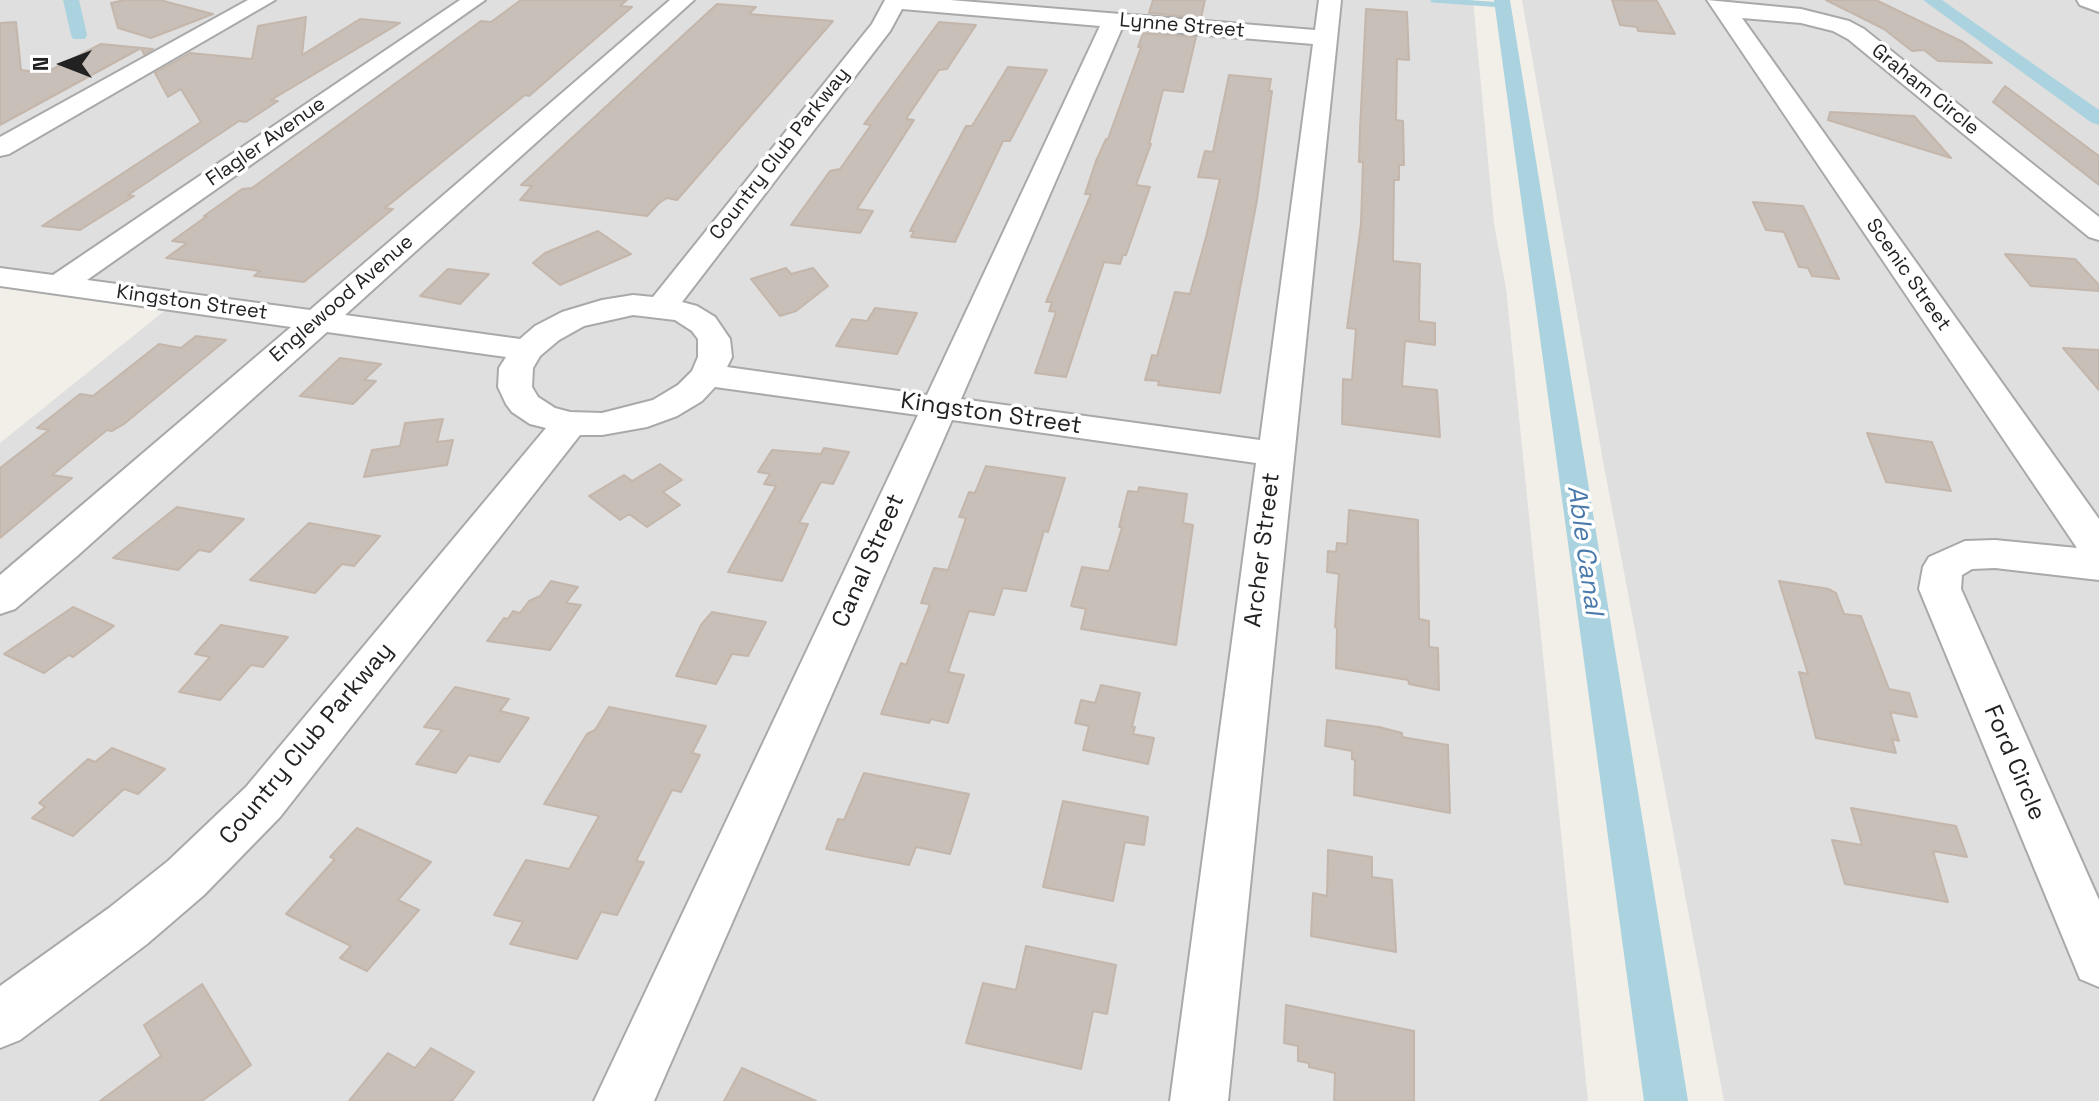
<!DOCTYPE html>
<style>
body{margin:0}
#map{position:relative;width:2099px;height:1101px;overflow:hidden;background:#f2efe9;font-family:"Space Grotesk",sans-serif}
canvas{display:block}
.north{position:absolute;left:24px;top:24px;width:80px;height:80px;-webkit-text-stroke:6px #fff;paint-order:stroke;rotate:270deg;font-size:22px;font-weight:700;line-height:32px;text-align:center;color:#222}
.north::after{content:'';display:block;margin:auto;width:28px;height:36px;background:#222;clip-path:polygon(50% 0,100% 100%,50% 72%,0 100%)}
</style>
<div id="map">
<canvas width="2099" height="1101"></canvas>
<div class="north">N</div>
</div>
<script>
const c = document.querySelector('canvas').getContext('2d');
c.lineJoin = 'round';
function fillPath(path, color) {
  c.fillStyle = color;
  c.fill(path, 'evenodd');
}
function shape(rows) {
  const path = new Path2D();
  for (const r of rows) {
    path.moveTo(r[0], r[1]);
    for (let i = 2; i < r.length; i += 2) path.lineTo(r[i], r[i + 1]);
  }
  return path;
}
function stroke(path, color, width, dash) {
  c.strokeStyle = color;
  c.lineWidth = width;
  c.lineCap = dash ? 'butt' : 'round';
  c.setLineDash(dash || []);
  c.stroke(path);
}
function write(font, color, halo, rows, align = 'center') {
  c.font = font + ' "Space Grotesk",sans-serif';
  c.lineWidth = 7;
  c.setLineDash([]);
  c.textBaseline = 'middle';
  c.strokeStyle = halo;
  c.fillStyle = color;
  for (const [text, x, y, turn = 0] of rows) {
    c.save();
    c.translate(x, y);
    c.rotate((+turn || 0) * Math.PI / 180);
    c.textAlign = isNaN(turn) ? turn : align;
    if (halo) c.strokeText(text, 0, 0);
    c.fillText(text, 0, 0);
    c.restore();
  }
}
fillPath(shape([
 [0,0,1473,0,1494,224,1506,288,1588,1101,0,1101,0,443,173,304,0,273],
 [1522,0,2099,0,2099,1101,1724,1101,1603,461]
]), '#e0dfdf');
stroke(shape([
 [1433,0,1503,5]
]), '#aad3df', 5);
fillPath(shape([
 [63,0,79,0,87,35,85,39,73,39,71,35,63,0],
 [1494,0,1510,0,1688,1101,1644,1101,1494,0],
 [1923,0,1942,0,2099,110,2099,125,2092,123,1923,0]
]), '#aad3df');
const building = shape([
 [125,0,160,0,213,14,151,38,118,28,111,3,125,0],
 [521,0,627,0,620,6,632,7,529,96,525,95,385,208,393,209,304,282,254,276,260,271,166,258,187,243,172,241,207,216,204,216,242,189,252,188,481,21,491,22,521,0],
 [1153,0,1205,0,1201,18,1149,13,1153,0],
 [1612,0,1657,1,1675,34,1638,31,1637,27,1620,25,1612,0],
 [1826,0,1876,0,1963,42,1992,63,1938,61,1924,50,1912,51,1884,29,1826,0],
 [717,4,756,7,749,14,833,21,677,200,667,198,659,203,647,216,520,200,532,186,521,185,717,4],
 [1366,9,1407,12,1409,60,1397,59,1396,120,1403,121,1404,165,1399,165,1399,180,1394,180,1393,261,1420,264,1419,321,1435,323,1435,345,1405,341,1402,386,1437,390,1440,437,1342,424,1343,379,1352,380,1356,329,1347,328,1361,224,1363,162,1359,162,1360,129,1366,9],
 [306,17,302,55,360,19,400,23,271,100,278,101,246,122,239,121,128,195,134,196,80,230,42,226,201,122,181,89,168,97,155,73,190,53,252,59,258,26,306,17],
 [16,22,21,70,45,73,101,44,153,49,144,54,141,48,0,125,0,23,16,22],
 [939,22,976,25,947,69,939,70,906,119,914,120,857,209,873,211,860,233,791,225,830,171,840,169,871,125,864,124,939,22],
 [1143,33,1196,37,1183,92,1163,90,1149,144,1151,144,1136,185,1150,187,1126,255,1123,255,1120,264,1104,262,1066,377,1035,373,1056,312,1049,311,1052,302,1046,302,1091,194,1085,194,1096,161,1106,139,1108,139,1141,47,1138,47,1143,33],
 [1008,67,1047,70,1010,141,1003,141,955,242,911,237,914,231,910,231,966,126,972,126,1008,67],
 [1229,75,1271,79,1269,91,1272,91,1257,200,1220,393,1158,385,1159,381,1145,380,1152,355,1157,356,1175,292,1190,294,1206,237,1220,179,1198,177,1205,151,1213,152,1229,75],
 [2005,86,2099,156,2099,185,1993,102,2005,86],
 [1830,112,1914,116,1951,158,1828,120,1830,112],
 [1753,202,1803,206,1839,279,1812,276,1808,268,1799,267,1784,232,1766,230,1753,202],
 [598,231,631,254,560,285,533,263,545,253,598,231],
 [2005,254,2075,259,2099,285,2099,291,2031,286,2005,254],
 [786,268,791,274,813,268,828,286,796,311,780,316,751,279,786,268],
 [448,269,489,274,460,304,420,296,448,269],
 [875,308,917,313,897,354,836,346,852,319,867,321,875,308],
 [196,336,226,340,124,424,112,431,107,430,52,475,72,478,0,538,0,468,49,430,37,428,80,394,93,396,159,344,181,348,196,336],
 [2063,348,2099,350,2099,390,2063,348],
 [340,358,381,364,364,380,376,381,353,404,300,396,340,358],
 [443,419,437,442,453,440,447,465,364,477,372,450,400,446,405,423,443,419],
 [1867,433,1932,442,1951,491,1886,482,1867,433],
 [824,448,849,452,833,484,821,482,799,523,808,524,782,581,728,572,776,486,764,484,770,474,758,472,772,450,821,454,824,448],
 [660,464,682,480,663,492,680,505,647,527,629,514,620,520,589,496,624,475,632,481,660,464],
 [986,466,1065,478,1048,532,1044,531,1026,591,1003,588,994,615,969,611,948,672,964,675,948,723,931,719,929,723,881,714,901,663,906,665,930,604,921,603,934,568,948,570,966,518,959,517,969,492,975,493,986,466],
 [1139,487,1187,494,1183,523,1193,525,1176,645,1081,629,1086,609,1071,606,1082,567,1109,571,1122,527,1119,527,1128,491,1138,492,1139,487],
 [177,507,244,519,210,552,199,550,178,570,113,558,177,507],
 [1349,510,1418,520,1419,619,1429,621,1429,647,1438,648,1439,690,1409,684,1408,680,1336,668,1337,628,1335,627,1339,574,1327,572,1328,551,1336,552,1337,543,1347,544,1349,510],
 [309,523,380,536,354,566,342,564,315,593,250,580,309,523],
 [551,581,578,587,566,603,581,605,550,650,487,641,504,618,508,619,513,611,520,613,529,601,540,596,551,581],
 [1779,581,1829,589,1836,593,1844,614,1861,616,1889,689,1909,693,1917,717,1890,712,1899,741,1892,739,1896,753,1816,738,1799,672,1808,674,1779,581],
 [73,607,114,626,73,657,69,655,44,673,4,654,73,607],
 [712,612,766,622,748,656,732,654,716,684,676,676,701,625,712,612],
 [221,625,288,637,263,667,251,665,220,700,179,692,210,657,195,654,221,625],
 [1101,685,1140,693,1132,727,1135,727,1133,734,1154,738,1148,764,1083,750,1089,726,1075,723,1081,700,1095,703,1101,685],
 [455,687,509,699,500,711,529,718,499,762,469,755,456,773,416,764,442,730,424,727,455,687],
 [609,707,706,726,692,753,700,755,681,792,672,790,636,861,644,862,617,915,601,912,577,959,510,944,523,922,494,915,526,860,569,869,599,816,544,804,587,734,595,730,609,707],
 [1327,720,1379,727,1402,733,1402,737,1448,745,1450,813,1354,795,1355,760,1352,759,1352,751,1325,746,1327,720],
 [112,748,165,769,138,794,124,789,73,836,32,818,45,807,39,803,88,759,95,762,112,748],
 [864,773,969,794,950,854,916,847,909,865,826,849,838,819,844,820,864,773],
 [1063,801,1148,817,1144,845,1125,842,1113,901,1043,887,1063,801],
 [1851,808,1956,826,1967,857,1933,851,1948,902,1845,884,1832,840,1862,845,1851,808],
 [357,828,431,862,398,900,419,910,367,971,340,958,351,946,286,914,335,859,330,857,357,828],
 [1328,850,1372,857,1372,877,1392,880,1396,952,1311,936,1313,893,1327,896,1328,850],
 [1026,946,1116,965,1107,1014,1093,1011,1081,1069,966,1043,983,983,1016,990,1026,946],
 [202,984,251,1065,202,1101,100,1101,161,1056,144,1025,202,984],
 [1286,1005,1414,1031,1414,1101,1334,1101,1335,1073,1309,1067,1309,1063,1298,1061,1298,1046,1284,1043,1286,1005],
 [431,1048,474,1072,452,1101,349,1101,388,1053,415,1068,431,1048],
 [742,1068,816,1101,724,1101,742,1068]
]);
fillPath(building, '#c7bfb8');
stroke(building, '#c4b6ab', 2);
const minor = shape([
 [248,0,275,0,9,154,0,156,0,137,248,0],
 [460,0,485,0,87,280,310,310,670,0,694,0,345,315,520,339,535,326,562,312,602,300,633,295,653,297,872,24,885,0,950,0,1315,30,1319,0,1341,0,1228,1101,1170,1101,1256,463,952,420,654,1101,594,1101,918,415,715,387,702,401,677,416,647,427,602,435,580,435,280,817,204,895,147,944,20,1040,0,1048,0,986,109,908,168,861,246,787,546,428,530,424,512,412,506,404,498,387,499,368,506,357,327,332,76,557,15,609,0,614,0,575,291,327,0,286,0,268,53,275,460,0],
 [902,9,1100,26,927,395,727,367,732,357,730,339,715,317,697,306,682,302,890,31,902,9],
 [1122,28,1313,44,1260,440,961,399,1122,28],
 [633,315,675,320,692,331,698,339,698,357,692,371,678,385,653,400,602,413,570,412,555,408,538,397,532,387,533,368,540,356,559,340,584,326,633,315],
 [1707,0,1801,9,1849,21,1864,29,2099,217,2099,240,2089,237,1848,39,1833,31,1801,23,1742,18,2099,519,2099,580,1995,568,1972,569,1962,575,1961,589,2099,900,2099,987,2080,979,1919,589,1923,567,1929,557,1965,541,1995,540,2077,548,1707,0],
 [2077,0,2099,0,2099,12,2080,5,2077,0]
]);
stroke(minor, '#a9a9a9', 4);
fillPath(minor, '#fff');
write('20px', '#222', '#fff', [
 ["Lynne Street",1182,26,5],
 ["Graham Circle",1925,90,39],
 ["Flagler Avenue",266,142,-35],
 ["Country Club Parkway",780,154,-52],
 ["Scenic Street",1908,275,55],
 ["Englewood Avenue",342,299,-41],
 ["Kingston Street",192,303,8]
]);
write('24px', '#222', '#fff', [
 ["Kingston Street",991,414,8],
 ["Archer Street",1263,550,-83],
 ["Canal Street",869,561,-66],
 ["Country Club Parkway",307,744,-50],
 ["Ford Circle",2014,763,67]
]);
write('italic 26px', '#4a7aab', '#fff', [
 ["Able Canal",1584,550,82]
]);
</script>
